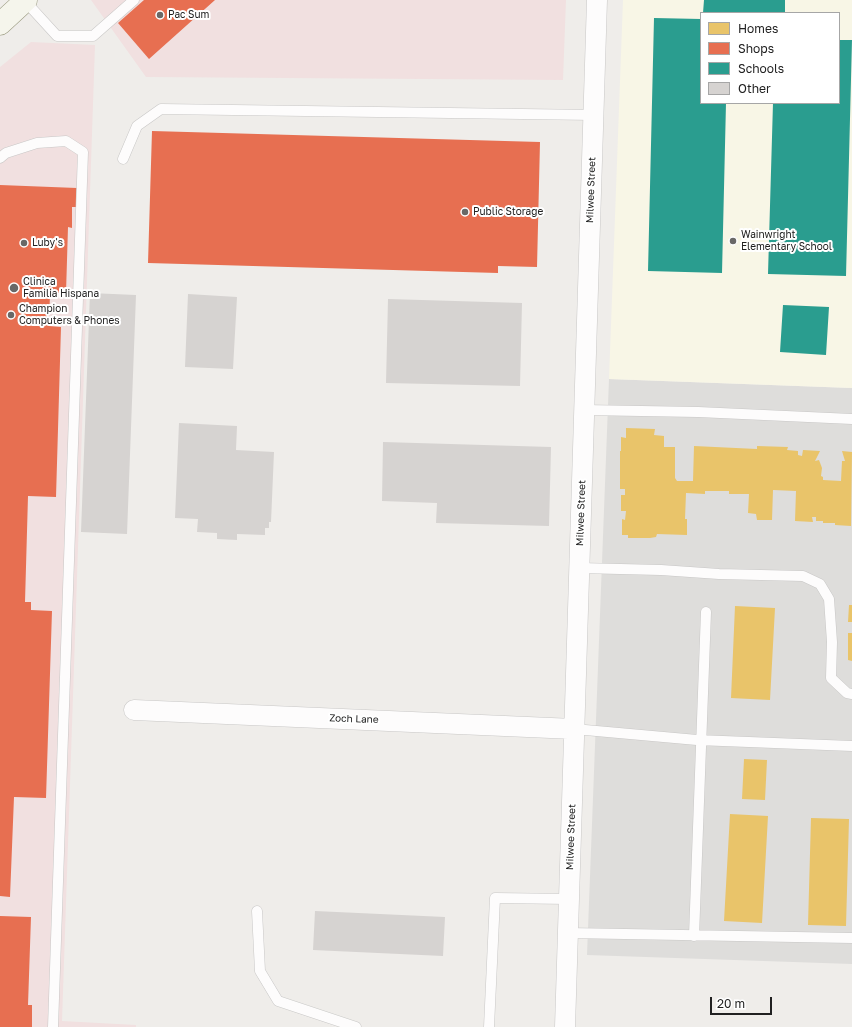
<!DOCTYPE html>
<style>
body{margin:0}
#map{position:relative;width:852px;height:1027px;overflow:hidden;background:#efedea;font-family:"Golos Text",sans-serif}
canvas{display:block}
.legend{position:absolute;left:700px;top:12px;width:140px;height:92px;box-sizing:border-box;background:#fff;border:1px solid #a6a6a6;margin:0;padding:5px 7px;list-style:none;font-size:12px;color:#212121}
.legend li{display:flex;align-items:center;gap:8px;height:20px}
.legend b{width:20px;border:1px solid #a6a6a6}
.scale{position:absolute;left:710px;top:997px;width:62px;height:18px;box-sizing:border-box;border:2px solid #212121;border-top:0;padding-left:5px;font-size:12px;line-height:14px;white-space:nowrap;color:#212121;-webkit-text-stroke:3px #fff;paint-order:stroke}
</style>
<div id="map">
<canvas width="852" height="1027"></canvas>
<ul class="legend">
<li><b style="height:11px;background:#e9c46a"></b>Homes</li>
<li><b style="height:11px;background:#e76f51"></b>Shops</li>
<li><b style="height:11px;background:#2a9d8f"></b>Schools</li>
<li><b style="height:11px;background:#d6d3d1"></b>Other</li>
</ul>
<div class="scale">20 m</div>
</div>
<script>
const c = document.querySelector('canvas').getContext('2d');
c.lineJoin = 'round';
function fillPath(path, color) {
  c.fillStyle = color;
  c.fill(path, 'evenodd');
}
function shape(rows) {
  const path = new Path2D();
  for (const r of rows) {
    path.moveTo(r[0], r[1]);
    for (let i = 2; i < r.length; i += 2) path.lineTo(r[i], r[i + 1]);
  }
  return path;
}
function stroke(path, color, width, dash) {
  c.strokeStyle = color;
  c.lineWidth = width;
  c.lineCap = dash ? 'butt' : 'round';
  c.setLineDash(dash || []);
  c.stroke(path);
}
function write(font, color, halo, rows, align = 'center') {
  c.font = font + ' "Golos Text",sans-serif';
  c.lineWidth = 4;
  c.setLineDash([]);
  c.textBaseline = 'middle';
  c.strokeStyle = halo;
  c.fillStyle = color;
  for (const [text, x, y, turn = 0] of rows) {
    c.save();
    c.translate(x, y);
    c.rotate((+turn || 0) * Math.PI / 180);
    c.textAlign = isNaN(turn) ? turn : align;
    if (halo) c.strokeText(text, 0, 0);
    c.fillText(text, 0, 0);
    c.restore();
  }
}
fillPath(shape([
 [609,379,852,388,852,964,587,955]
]), '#dedddb');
fillPath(shape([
 [91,0,566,0,563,80,146,77],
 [31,42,95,45,62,1021,136,1025,136,1027,0,1027,0,67]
]), '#f1e0e0');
fillPath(shape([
 [623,0,852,0,852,388,609,379],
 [701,13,839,13,839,103,701,103]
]), '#f8f6e6');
fillPath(shape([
 [626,428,655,429,654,435,664,436,664,447,675,447,675,478,677,481,693,481,694,446,757,449,757,446,788,447,787,450,798,451,798,455,802,456,803,450,820,451,815,461,819,460,822,468,821,476,823,477,823,480,841,481,842,461,845,461,842,451,852,452,851,526,835,525,835,523,823,523,823,521,816,521,816,517,812,517,813,522,795,521,796,491,773,490,772,520,757,520,756,514,748,513,749,494,729,494,729,491,705,491,705,494,686,493,685,519,687,519,687,535,657,534,656,537,650,538,628,538,628,535,622,535,622,519,625,520,626,511,621,511,621,495,625,495,625,489,620,489,620,451,621,451,621,437,626,438],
 [849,605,852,605,852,622,848,622],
 [735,606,775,608,770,700,731,698],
 [848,633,852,633,852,661,848,660],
 [744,759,767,760,765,800,742,799],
 [730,814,768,816,762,923,724,921],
 [811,818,849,819,846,926,808,925]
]), '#e9c46a');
fillPath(shape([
 [144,0,215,0,149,59,118,23],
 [152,131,540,142,537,267,498,266,498,273,148,263],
 [0,185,77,188,76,207,72,207,72,228,68,227,66,293,50,293,49,326,61,327,56,497,28,496,25,602,31,602,31,610,52,611,46,798,14,797,10,897,0,896],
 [0,916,31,917,28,1005,32,1005,32,1027,0,1027]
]), '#e76f51');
fillPath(shape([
 [704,0,785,0,785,13,703,13],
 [654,18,701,19,701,103,726,103,722,273,648,271],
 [839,40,852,40,846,276,768,274,773,103,839,103],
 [783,305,829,307,826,355,780,352]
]), '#2a9d8f');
fillPath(shape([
 [90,293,136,295,127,534,81,532],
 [188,294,237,297,233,369,185,367],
 [388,299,522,303,520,386,386,383],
 [179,423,237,426,236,450,274,452,271,522,269,522,269,528,265,528,265,535,237,534,237,540,217,539,217,533,197,532,198,519,175,518],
 [383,442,551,447,549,526,436,523,437,503,382,501],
 [315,911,445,917,443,956,313,950]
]), '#d6d3d1');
const lane = shape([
 [25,1,57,36,93,36,134,0],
 [0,158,6,153,37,143,66,141,83,152,53,1027],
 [123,159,137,126,161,109,594,115],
 [584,410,698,412,852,419],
 [579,568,661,570,719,574,803,576,820,584,829,599,832,642,831,678,847,693,852,694],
 [574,729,697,740,852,746],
 [257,911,260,971,278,1001,356,1027],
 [568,933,852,938],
 [694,936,706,612],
 [489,1027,495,898,569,899]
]);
const street = shape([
 [134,710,574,729],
 [565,1027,597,0]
]);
const secondary = shape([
 [0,24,26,0]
]);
stroke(lane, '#c8c7c6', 11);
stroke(street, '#c8c7c6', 21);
stroke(secondary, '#9a9a80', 23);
stroke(lane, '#fdfcfc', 10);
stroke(street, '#fdfcfc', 20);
stroke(secondary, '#f5f5ec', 22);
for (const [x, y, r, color] of [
 [160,15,4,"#696867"],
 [465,212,4,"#696867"],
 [733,241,4,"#696867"],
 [24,243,4,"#696867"],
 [14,288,5,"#696867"],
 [11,315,4,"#696867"]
]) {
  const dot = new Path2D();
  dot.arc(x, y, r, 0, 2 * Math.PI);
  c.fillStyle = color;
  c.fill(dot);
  stroke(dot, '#fff', 1.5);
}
write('10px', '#212121', '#fff', [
 ["Pac Sum",168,15],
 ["Public Storage",473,212],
 ["Wainwright",741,235],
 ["Elementary School",741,247],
 ["Luby's",32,243],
 ["Clinica",23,282],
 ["Familia Hispana",23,294],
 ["Champion",19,309],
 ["Computers & Phones",19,321]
], 'left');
write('10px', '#212121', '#fff', [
 ["Milwee Street",591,190,-88],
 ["Milwee Street",581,513,-88],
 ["Zoch Lane",354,719,2],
 ["Milwee Street",571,837,-88]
]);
</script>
